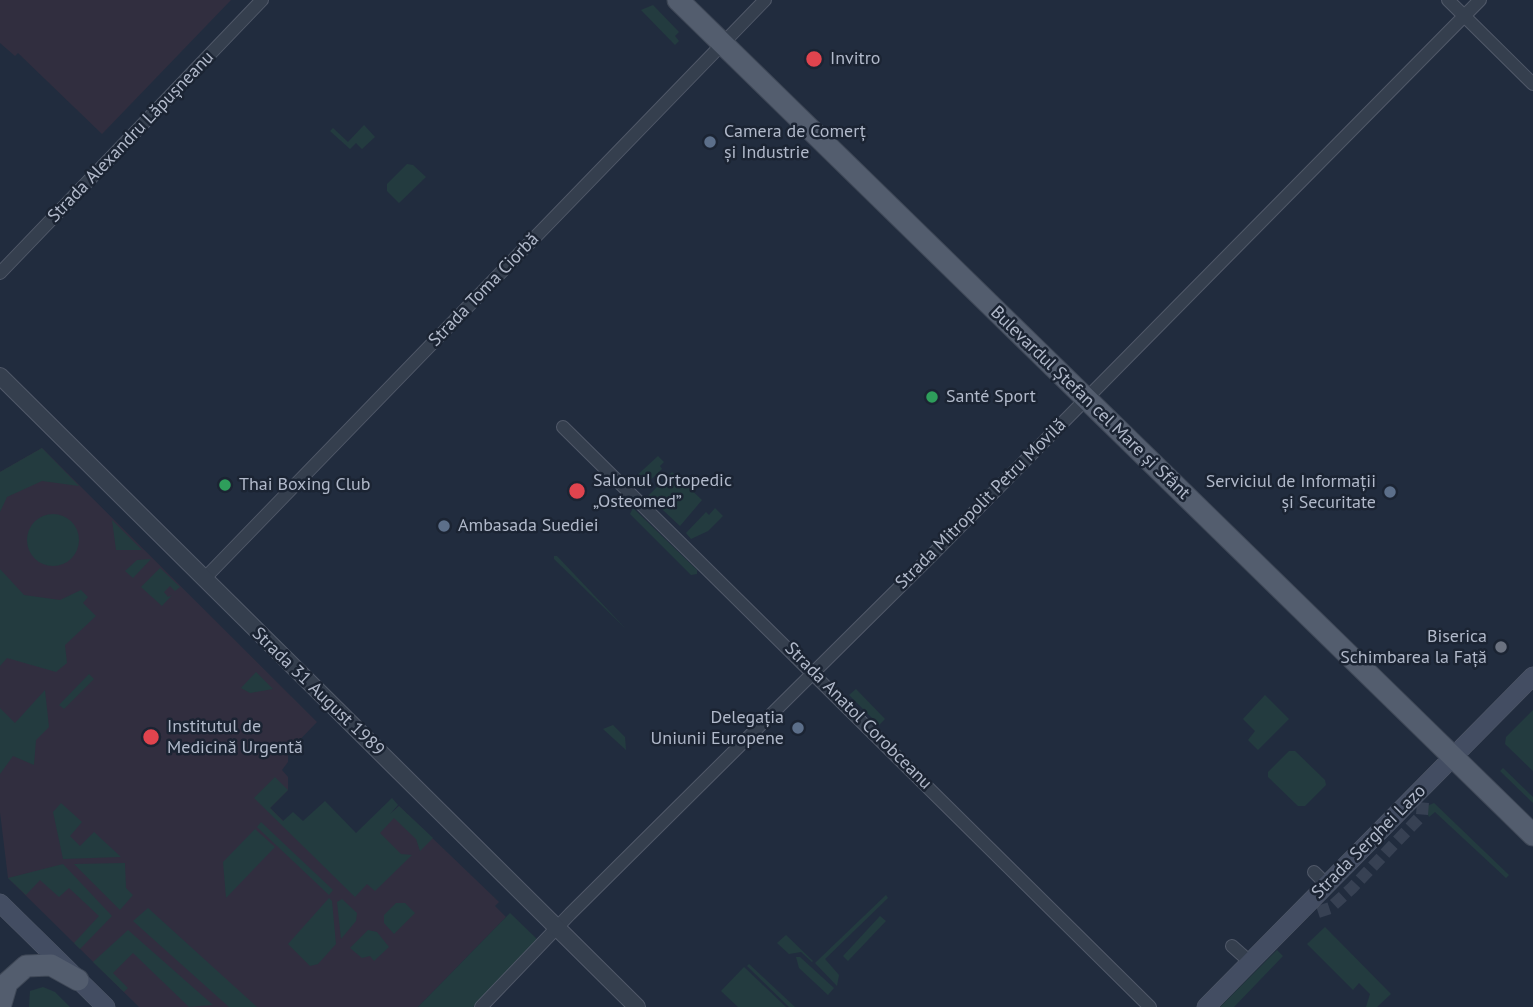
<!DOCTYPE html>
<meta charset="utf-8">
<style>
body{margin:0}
canvas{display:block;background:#212c3e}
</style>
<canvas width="1533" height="1007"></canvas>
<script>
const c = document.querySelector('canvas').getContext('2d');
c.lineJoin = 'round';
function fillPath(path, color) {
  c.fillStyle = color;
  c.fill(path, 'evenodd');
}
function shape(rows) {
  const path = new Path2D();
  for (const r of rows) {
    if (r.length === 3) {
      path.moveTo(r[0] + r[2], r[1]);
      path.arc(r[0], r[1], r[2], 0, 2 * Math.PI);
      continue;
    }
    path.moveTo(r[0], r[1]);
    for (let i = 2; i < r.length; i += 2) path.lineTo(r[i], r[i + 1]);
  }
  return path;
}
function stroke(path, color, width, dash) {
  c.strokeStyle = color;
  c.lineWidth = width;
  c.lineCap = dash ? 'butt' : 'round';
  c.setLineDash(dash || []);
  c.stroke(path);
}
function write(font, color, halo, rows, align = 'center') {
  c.font = font + ' "PT Sans",sans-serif';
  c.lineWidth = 5;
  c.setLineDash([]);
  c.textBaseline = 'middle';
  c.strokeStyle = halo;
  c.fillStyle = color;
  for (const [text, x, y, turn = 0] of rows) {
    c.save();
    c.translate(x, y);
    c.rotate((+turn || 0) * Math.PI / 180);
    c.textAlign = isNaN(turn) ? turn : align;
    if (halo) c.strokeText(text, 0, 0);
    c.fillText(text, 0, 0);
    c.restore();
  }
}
fillPath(shape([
 [0,0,231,0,102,134,18,53,15,56,0,43],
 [42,448,317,722,288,752,288,762,282,770,288,777,288,790,270,808,333,868,399,806,499,902,495,906,506,917,418,1007,139,1007,8,878,0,812,0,472]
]), '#312e3f');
fillPath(shape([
 [653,5,679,32,675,36,679,41,675,45,641,10],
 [364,125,375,137,362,149,356,143,350,149,330,131,333,128,348,142],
 [407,164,413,165,426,177,399,203,387,191,387,184],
 [42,448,79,486,42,481,7,497,0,512,0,472],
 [658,456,664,462,660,466,662,469,641,489,632,480],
 [672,472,702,500,680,526,648,496],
 [633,508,697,570,697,574,691,575,630,514],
 [715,508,723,516,708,531,691,539,686,533,706,512,709,515],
 [53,540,26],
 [112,520,142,550,116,550],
 [554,556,557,556,626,629,554,559],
 [151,559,133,578,125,571,137,560],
 [160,568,180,587,175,591,170,586,164,592,168,597,172,595,162,606,141,587],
 [0,569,24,595,60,600,81,590,88,597,83,603,96,616,65,645,67,663,56,672,7,658,0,666],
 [256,672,273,689,250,693,241,688],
 [89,674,94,679,64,709,59,705],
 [856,689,885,719,879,725,849,695],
 [45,690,49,727,36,740,34,765,13,756,0,774,0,708,15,723],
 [1265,695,1289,719,1258,750,1248,740,1255,731,1243,719],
 [1533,710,1533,771,1505,744,1506,737],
 [613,725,625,737,626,750,603,729],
 [1289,751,1295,751,1325,780,1326,785,1305,806,1298,806,1268,777,1268,772],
 [1503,768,1533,797,1533,803,1500,771],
 [275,777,288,790,270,808,283,821,293,812,303,821,325,801,356,833,392,798,398,805,390,814,399,806,433,838,420,851,416,839,394,818,380,833,401,854,412,855,375,891,367,884,355,897,254,798],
 [61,803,82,822,70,836,80,846,94,832,121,857,63,859,53,812],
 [1434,803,1509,875,1506,878,1435,812,1429,817,1425,807],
 [261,822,333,890,329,895,257,827],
 [255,829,275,847,226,898,223,862],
 [125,863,126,888,133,895,120,910,74,864],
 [63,864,112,916,80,949,74,943,99,916,69,888,59,897,40,880,26,895,8,878],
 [886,895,888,898,825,959,839,975,837,986,815,963],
 [329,898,332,901,336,944,318,964,310,966,288,944],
 [342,899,357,913,356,921,341,939,337,902],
 [396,903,405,903,415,913,394,934,384,923,384,915],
 [148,908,257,1007,229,1007,133,921],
 [510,913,539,941,473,1007,418,1007],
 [880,916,886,921,848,961,843,956],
 [1325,927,1391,994,1377,1007,1366,1007,1370,994,1359,983,1353,990,1307,944],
 [128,930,213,1005,189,1007,133,953,113,973,128,988,124,992,93,962],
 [368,930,377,932,389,947,374,961,370,956,362,958,350,948],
 [786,935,813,961,812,962,801,952,789,954,777,943],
 [1277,950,1283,956,1234,1007,1220,1007],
 [796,957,800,957,834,988,828,995,799,968],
 [749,964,795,1007,789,1007,747,966],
 [744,967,786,1007,738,1007,721,991],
 [43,987,55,992,70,1007,29,1007,30,991]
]), '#233b3f');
stroke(shape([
 [1318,912,1330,908,1352,888,1422,815,1423,802,1417,794]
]), '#374153', 12, [12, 6]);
const minor = shape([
 [1448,0,1533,84],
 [0,273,262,0],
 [563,427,1150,1007],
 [204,579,765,0],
 [1314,872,1327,885],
 [1232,946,1250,962],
 [481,1007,570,914,932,555,1480,0]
]);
const tertiary = shape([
 [0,376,637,1007]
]);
const secondary = shape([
 [0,903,106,1007],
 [1206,1007,1533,676]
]);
const primary = shape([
 [678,0,1533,835],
 [0,1007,7,983,26,966,51,965,78,980]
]);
stroke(minor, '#515969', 14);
stroke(tertiary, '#515969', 18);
stroke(secondary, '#515969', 19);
stroke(primary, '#3f4857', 23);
stroke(minor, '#353f4e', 12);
stroke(tertiary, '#353f4e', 16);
stroke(secondary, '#434d62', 18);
stroke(primary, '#535d6e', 21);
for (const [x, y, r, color] of [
 [814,59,9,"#e0444e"],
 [710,142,7,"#5c6f8a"],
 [932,397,7,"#2e9e5b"],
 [225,485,7,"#2e9e5b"],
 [577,491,9,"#e0444e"],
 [1390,492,7,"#5c6f8a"],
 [444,526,7,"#5c6f8a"],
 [1501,647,7,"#6b7280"],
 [798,728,7,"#5c6f8a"],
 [151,737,9,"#e0444e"]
]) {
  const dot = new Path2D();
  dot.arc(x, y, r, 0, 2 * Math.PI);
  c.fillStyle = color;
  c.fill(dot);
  stroke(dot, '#1b2433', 2.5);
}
write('18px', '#b1b9ca', '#1b2433', [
 ["Invitro",830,59],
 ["Camera de Comerț",724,132],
 ["și Industrie",724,153],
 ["Santé Sport",946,397],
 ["Salonul Ortopedic",593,481],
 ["„Osteomed”",593,502],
 ["Serviciul de Informații",1376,482,"right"],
 ["și Securitate",1376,503,"right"],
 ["Thai Boxing Club",239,485],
 ["Ambasada Suediei",458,526],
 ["Biserica",1487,637,"right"],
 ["Schimbarea la Față",1487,658,"right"],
 ["Delegația",784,718,"right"],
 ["Uniunii Europene",784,739,"right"],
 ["Institutul de",167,727],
 ["Medicină Urgentă",167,748]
], 'left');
write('18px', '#b1b9ca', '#1b2433', [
 ["Strada Alexandru Lăpușneanu",131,137,-46],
 ["Strada Toma Ciorbă",484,290,-46],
 ["Bulevardul Ștefan cel Mare și Sfânt",1090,403,44],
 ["Strada Mitropolit Petru Movilă",981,504,-45],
 ["Strada 31 August 1989",318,692,44],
 ["Strada Anatol Corobceanu",858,716,45],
 ["Strada Serghei Lazo",1369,842,-45]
]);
</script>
